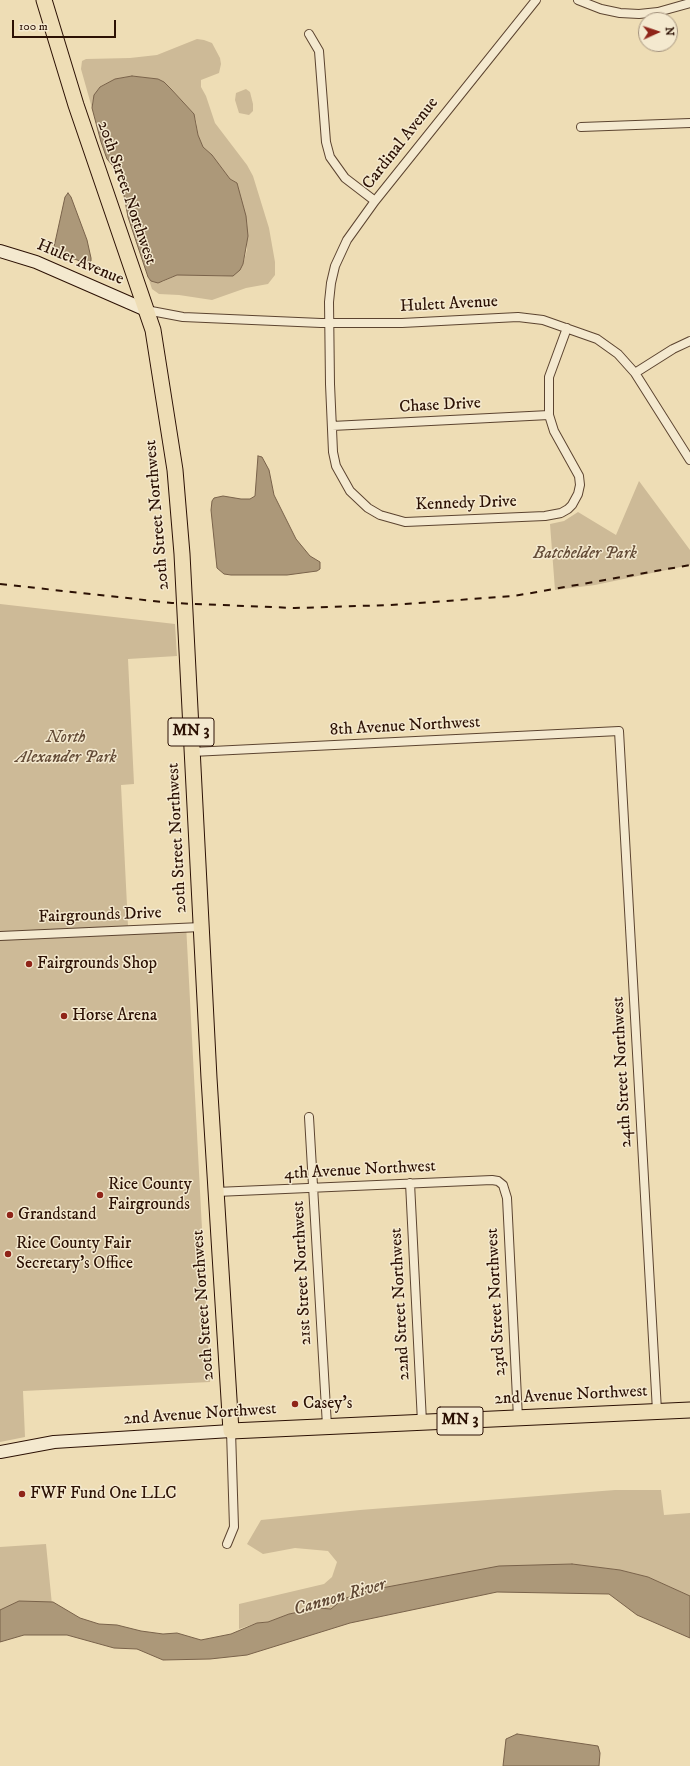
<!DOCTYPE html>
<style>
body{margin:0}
#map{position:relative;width:690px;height:1766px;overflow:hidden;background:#eeddb5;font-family:"IM FELL DW Pica",serif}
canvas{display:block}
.north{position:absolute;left:638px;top:12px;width:40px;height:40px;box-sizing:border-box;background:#f4e9cf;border:1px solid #a4937e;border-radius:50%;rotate:87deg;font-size:11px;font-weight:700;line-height:16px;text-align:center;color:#2c1104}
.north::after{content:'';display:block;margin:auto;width:14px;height:18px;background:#8f2418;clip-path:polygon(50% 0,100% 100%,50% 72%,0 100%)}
.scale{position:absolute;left:12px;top:20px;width:104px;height:18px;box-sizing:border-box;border:2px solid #2c1104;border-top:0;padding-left:5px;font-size:12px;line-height:14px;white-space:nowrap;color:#2c1104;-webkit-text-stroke:3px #f4e9cf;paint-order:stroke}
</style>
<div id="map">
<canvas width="690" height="1766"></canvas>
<div class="north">N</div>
<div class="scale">100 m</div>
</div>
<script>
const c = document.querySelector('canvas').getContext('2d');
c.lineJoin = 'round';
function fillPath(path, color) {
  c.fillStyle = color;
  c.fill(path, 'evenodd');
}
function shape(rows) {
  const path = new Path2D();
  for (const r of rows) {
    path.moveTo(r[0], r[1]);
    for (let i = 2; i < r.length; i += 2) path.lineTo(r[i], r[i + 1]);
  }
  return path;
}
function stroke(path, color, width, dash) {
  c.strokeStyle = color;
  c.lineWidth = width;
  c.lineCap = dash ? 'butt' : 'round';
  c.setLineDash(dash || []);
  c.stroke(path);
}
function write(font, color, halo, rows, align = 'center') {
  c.font = font + ' "IM FELL DW Pica",serif';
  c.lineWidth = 3;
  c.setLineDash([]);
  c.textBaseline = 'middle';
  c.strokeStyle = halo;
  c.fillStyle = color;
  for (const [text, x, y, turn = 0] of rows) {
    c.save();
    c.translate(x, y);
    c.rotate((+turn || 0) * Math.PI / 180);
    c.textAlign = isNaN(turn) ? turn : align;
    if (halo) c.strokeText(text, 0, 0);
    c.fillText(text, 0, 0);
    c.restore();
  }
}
fillPath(shape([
 [197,39,204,40,212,43,220,58,221,64,219,73,201,80,201,87,206,96,215,123,247,165,253,176,269,228,275,262,275,275,268,284,246,288,212,300,179,295,159,294,152,289,148,277,154,282,162,282,177,275,222,276,243,264,247,250,247,224,237,183,230,179,212,155,203,147,198,135,196,120,191,111,171,89,158,79,132,76,115,79,100,87,92,103,92,108,81,69,82,61,86,59,130,58,157,55],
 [246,89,250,92,253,104,253,111,249,115,239,113,235,100,236,93],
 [639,481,690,550,690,565,595,585,555,590,550,524,564,521,578,512,616,535],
 [0,604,175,624,177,656,128,659,134,784,121,785,128,926,186,924,210,1382,23,1391,25,1437,0,1442],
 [615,1490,661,1490,664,1515,690,1513,690,1596,648,1577,620,1570,572,1564,446,1577,412,1582,343,1599,331,1609,318,1608,289,1614,268,1622,257,1623,239,1629,239,1604,324,1584,332,1577,337,1562,328,1551,295,1548,263,1554,247,1544,261,1520,360,1510],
 [46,1544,53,1615,0,1625,0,1547]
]), '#cdba97');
const water = shape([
 [132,76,158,79,164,82,171,89,194,114,198,135,203,147,212,155,230,179,237,183,246,216,248,236,243,264,240,270,233,276,177,275,158,283,151,281,148,277,128,217,120,174,107,159,101,142,92,108,94,95,100,87,115,79,132,76],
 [68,193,71,197,87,240,91,258,91,261,88,264,61,254,54,247,65,197,68,193],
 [258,456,262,457,269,470,274,495,296,539,310,556,320,562,320,569,317,571,287,575,231,575,224,574,217,568,211,510,212,501,214,498,223,496,241,499,250,499,255,496,258,456],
 [572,1564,620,1570,648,1577,690,1596,690,1638,637,1615,609,1594,497,1592,350,1623,247,1655,210,1659,163,1660,137,1649,114,1648,67,1635,24,1635,0,1642,0,1610,19,1601,53,1602,80,1618,99,1624,117,1625,141,1631,163,1634,177,1633,201,1640,231,1634,257,1623,268,1622,289,1614,319,1608,331,1609,343,1599,371,1590,499,1566,572,1564],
 [517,1734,598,1746,600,1753,599,1766,503,1766,506,1739,517,1734]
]);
fillPath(water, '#ac9879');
stroke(water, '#79624a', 1);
const street = shape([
 [536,0,375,201,347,240,335,266,331,283,329,302,330,384,333,452,336,466,350,491,368,508,380,515,405,522,545,516,561,513,568,509,572,505,578,494,580,485,579,476,554,431,549,415,549,377,567,328],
 [578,0,601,9,620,13,639,14,658,12,690,3],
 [309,34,319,51,326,142,330,157,345,178,375,201],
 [581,127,690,123],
 [146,310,183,317,321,323,402,323,518,317,543,320,597,339,618,354,635,373,690,460],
 [635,373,673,349,690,341],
 [332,426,549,415],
 [192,752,619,731,657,1411],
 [0,936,201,927],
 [309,1117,327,1426],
 [410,1183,422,1422],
 [216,1192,492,1180,498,1181,503,1185,507,1198,518,1418],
 [227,1544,234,1527,231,1431]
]);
const secondary = shape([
 [0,251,36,262,146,310],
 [0,1452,54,1442,231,1431]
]);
const highway = shape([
 [44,0,76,105,153,330,175,470,182,554,209,1078,231,1431,690,1410]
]);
stroke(street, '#5c4430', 10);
stroke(secondary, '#2c1104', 14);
stroke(highway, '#2c1104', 17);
stroke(street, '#f4e9cf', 8);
stroke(secondary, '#f4e9cf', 12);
stroke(highway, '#eeddb5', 15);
stroke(shape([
 [0,584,172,603,295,608,390,605,514,596,690,565]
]), '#2c1104', 2, [7, 7]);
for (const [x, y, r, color] of [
 [29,964,4,"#8f2418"],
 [64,1016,4,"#8f2418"],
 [100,1195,4,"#8f2418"],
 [10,1215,4,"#8f2418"],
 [8,1254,4,"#8f2418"],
 [295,1404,4,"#8f2418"],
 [22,1494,4,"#8f2418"]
]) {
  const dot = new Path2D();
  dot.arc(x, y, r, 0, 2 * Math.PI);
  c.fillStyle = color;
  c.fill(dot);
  stroke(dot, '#f4e9cf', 1.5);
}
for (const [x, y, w] of [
 [191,732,46],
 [460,1421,46]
]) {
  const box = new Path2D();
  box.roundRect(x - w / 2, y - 14, w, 28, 3);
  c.fillStyle = '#f4e9cf';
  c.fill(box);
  stroke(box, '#2c1104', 1);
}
write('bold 16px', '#2c1104', null, [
 ["MN 3",191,732],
 ["MN 3",460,1421]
]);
write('17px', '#2c1104', '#f4e9cf', [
 ["Cardinal Avenue",401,144,-52],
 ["20th Street Northwest",126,193,71],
 ["Hulet Avenue",80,263,23],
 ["Hulett Avenue",449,305,-3],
 ["Chase Drive",440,406,-3],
 ["Kennedy Drive",466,504,-2],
 ["20th Street Northwest",158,515,-95],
 ["8th Avenue Northwest",405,727,-3],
 ["20th Street Northwest",178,838,-93],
 ["Fairgrounds Drive",100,916,-2],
 ["24th Street Northwest",623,1072,-93],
 ["4th Avenue Northwest",360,1171,-3],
 ["21st Street Northwest",303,1273,-93],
 ["23rd Street Northwest",497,1302,-93],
 ["22nd Street Northwest",401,1304,-93],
 ["20th Street Northwest",204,1305,-94],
 ["2nd Avenue Northwest",571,1396,-3],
 ["2nd Avenue Northwest",200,1415,-4]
]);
write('italic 17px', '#644c37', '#f4e9cf', [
 ["Batchelder Park",585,554],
 ["North",66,738],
 ["Alexander Park",66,758]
]);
write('17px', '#2c1104', '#f4e9cf', [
 ["Fairgrounds Shop",37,964],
 ["Horse Arena",72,1016],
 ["Rice County",108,1185],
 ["Fairgrounds",108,1205],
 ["Grandstand",18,1215],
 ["Rice County Fair",16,1244],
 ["Secretary's Office",16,1264],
 ["Casey's",303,1404],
 ["FWF Fund One LLC",30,1494]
], 'left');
write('italic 18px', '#5f4733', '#f4e9cf', [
 ["Cannon River",340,1598,-16]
]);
</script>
